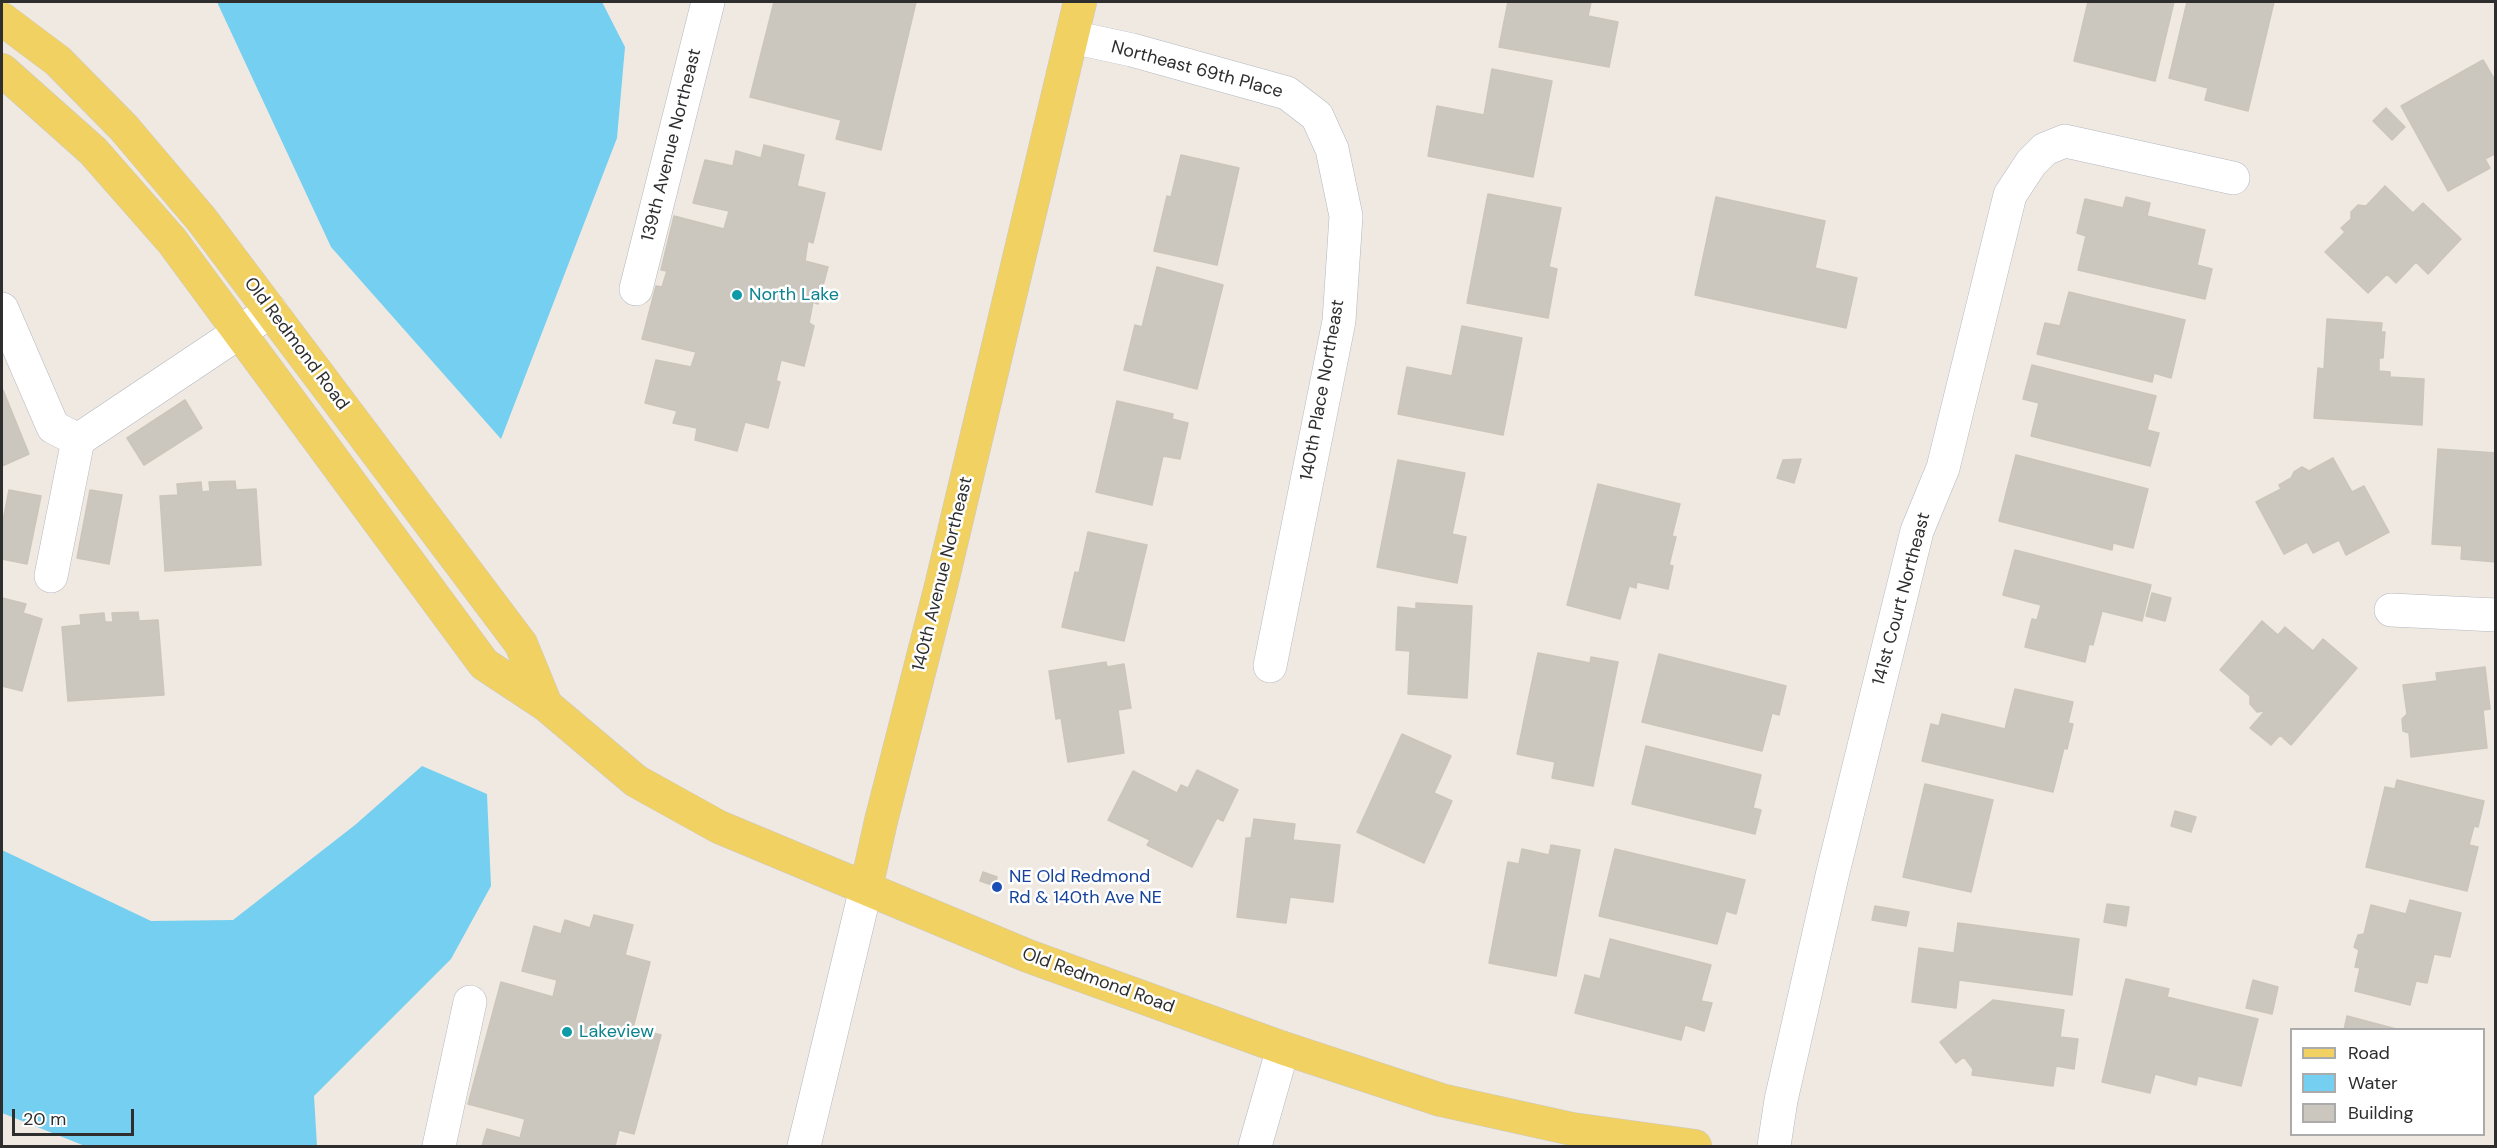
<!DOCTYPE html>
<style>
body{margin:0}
#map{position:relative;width:2497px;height:1148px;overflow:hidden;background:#efe9e1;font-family:"DM Sans",sans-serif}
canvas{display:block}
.frame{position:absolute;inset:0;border:3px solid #2e2e2e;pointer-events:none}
.legend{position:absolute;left:2290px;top:1028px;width:195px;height:108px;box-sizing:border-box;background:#fff;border:2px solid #ababab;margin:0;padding:8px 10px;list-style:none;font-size:18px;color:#2e2e2e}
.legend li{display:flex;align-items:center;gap:12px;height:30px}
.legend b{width:30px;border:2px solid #ababab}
.scale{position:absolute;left:12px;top:1109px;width:122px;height:27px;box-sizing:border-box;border:3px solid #2e2e2e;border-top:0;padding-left:8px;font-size:18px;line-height:21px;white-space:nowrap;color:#2e2e2e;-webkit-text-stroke:4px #fff;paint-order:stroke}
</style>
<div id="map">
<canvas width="2497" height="1148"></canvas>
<div class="frame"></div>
<ul class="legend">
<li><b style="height:8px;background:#f2d163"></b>Road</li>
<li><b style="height:16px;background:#75cff0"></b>Water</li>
<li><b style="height:16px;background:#cbc7bf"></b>Building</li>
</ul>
<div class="scale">20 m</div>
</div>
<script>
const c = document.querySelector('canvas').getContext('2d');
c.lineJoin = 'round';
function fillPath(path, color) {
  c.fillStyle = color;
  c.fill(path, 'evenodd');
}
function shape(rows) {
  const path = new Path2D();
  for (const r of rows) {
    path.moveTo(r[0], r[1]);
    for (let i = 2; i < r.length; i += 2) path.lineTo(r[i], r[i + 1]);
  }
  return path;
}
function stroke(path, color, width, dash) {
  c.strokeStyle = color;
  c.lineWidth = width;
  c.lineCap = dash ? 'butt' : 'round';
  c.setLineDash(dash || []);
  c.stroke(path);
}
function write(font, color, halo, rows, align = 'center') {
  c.font = font + ' "DM Sans",sans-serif';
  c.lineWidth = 5;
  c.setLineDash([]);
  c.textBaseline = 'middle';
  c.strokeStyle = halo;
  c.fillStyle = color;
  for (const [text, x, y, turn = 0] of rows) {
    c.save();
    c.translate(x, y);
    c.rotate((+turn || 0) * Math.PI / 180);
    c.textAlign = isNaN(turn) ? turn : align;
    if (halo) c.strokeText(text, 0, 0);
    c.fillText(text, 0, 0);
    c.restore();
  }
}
fillPath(shape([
 [217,2,602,2,625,47,617,138,501,439,331,247],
 [422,766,487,794,491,886,451,959,314,1096,317,1146,85,1146,2,1113,2,850,151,921,233,920,355,825]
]), '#75cff0');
const building = shape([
 [774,2,916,2,881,150,836,139,841,120,750,97,774,2],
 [1508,2,1591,2,1588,16,1618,22,1609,67,1499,47,1508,2],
 [2088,2,2174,2,2155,81,2074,61,2088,2],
 [2187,2,2274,2,2248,111,2205,100,2208,88,2169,78,2187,2],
 [2483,60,2496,82,2496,153,2485,159,2490,168,2448,191,2401,106,2483,60],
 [1492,69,1552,81,1533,177,1428,156,1437,106,1484,115,1492,69],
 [2386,108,2405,127,2392,140,2373,121,2386,108],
 [764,145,804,155,797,186,825,193,813,243,808,241,805,261,828,267,818,304,813,302,809,323,814,326,804,366,781,360,776,381,780,382,768,428,745,422,737,451,695,440,697,428,673,423,677,411,645,403,656,360,691,367,696,352,642,339,656,286,662,287,667,271,661,270,674,216,724,229,729,211,693,203,705,160,733,166,736,151,761,158,764,145],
 [1181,155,1239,168,1217,265,1154,251,1167,196,1171,197,1181,155],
 [2385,186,2413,213,2423,203,2461,239,2428,274,2416,262,2396,283,2387,274,2368,293,2325,252,2345,232,2341,228,2351,219,2351,212,2358,205,2366,206,2385,186],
 [1488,194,1561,208,1549,267,1557,269,1548,318,1467,303,1488,194],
 [1716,197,1825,221,1815,268,1857,278,1846,328,1695,295,1716,197],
 [2126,197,2150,203,2147,216,2205,230,2197,265,2212,269,2205,299,2078,270,2086,236,2077,233,2085,199,2123,208,2126,197],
 [1157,267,1223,285,1197,389,1124,370,1135,325,1142,327,1157,267],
 [2069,292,2185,320,2171,378,2154,373,2152,382,2037,354,2045,323,2060,326,2069,292],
 [2327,319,2382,323,2381,332,2385,332,2383,358,2379,358,2379,371,2390,372,2390,377,2424,379,2422,425,2314,418,2318,368,2324,369,2327,319],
 [1462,326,1522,338,1503,435,1398,414,1407,367,1452,376,1462,326],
 [2032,365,2156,396,2147,430,2159,433,2150,466,2031,436,2039,403,2023,399,2032,365],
 [3,390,29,454,2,466,2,391,3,390],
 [185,400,202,428,144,465,127,438,185,400],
 [1117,401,1173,414,1172,419,1188,423,1180,459,1163,456,1152,505,1096,492,1117,401],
 [2438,449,2496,453,2496,562,2461,559,2462,546,2432,544,2438,449],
 [2016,455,2148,489,2133,548,2113,543,2112,550,1999,521,2016,455],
 [2333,458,2352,492,2364,486,2389,532,2346,555,2339,540,2313,553,2307,542,2284,554,2256,502,2281,489,2279,485,2291,478,2294,472,2302,467,2309,471,2333,458],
 [1801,459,1794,483,1777,478,1783,460,1801,459],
 [1398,460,1465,473,1452,534,1466,537,1457,583,1377,567,1398,460],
 [235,481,236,490,256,489,261,565,165,571,160,496,178,495,177,484,201,482,202,492,210,491,209,482,235,481],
 [1598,484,1680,504,1672,536,1676,537,1669,565,1673,566,1668,589,1637,582,1636,588,1629,586,1620,619,1567,605,1598,484],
 [9,490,41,496,27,564,2,559,2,526,9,490],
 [90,490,122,495,109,564,77,558,90,490],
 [1088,532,1147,545,1124,641,1062,627,1075,572,1079,573,1088,532],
 [2015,550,2151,585,2142,621,2102,611,2093,645,2089,644,2085,662,2025,647,2032,619,2037,620,2041,605,2003,595,2015,550],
 [2152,593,2171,598,2165,621,2146,616,2152,593],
 [2,598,26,604,23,613,42,619,22,691,2,686,2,598],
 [1416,603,1472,606,1467,698,1408,694,1410,651,1396,650,1398,607,1416,609,1416,603],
 [138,612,139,621,158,620,164,695,68,701,62,627,81,625,80,615,104,613,105,622,113,622,112,613,138,612],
 [2262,621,2278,635,2285,627,2313,651,2323,639,2357,668,2291,745,2280,735,2271,745,2250,728,2265,711,2257,712,2250,704,2250,696,2220,670,2262,621],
 [1538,653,1590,663,1591,657,1618,662,1593,786,1552,778,1555,762,1517,754,1538,653],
 [1659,654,1786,686,1779,715,1772,713,1762,751,1642,722,1659,654],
 [1106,662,1107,667,1124,664,1131,708,1118,710,1124,753,1068,762,1061,718,1056,719,1049,671,1106,662],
 [2485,667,2490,709,2483,710,2487,748,2411,757,2409,733,2403,731,2402,719,2407,714,2403,685,2437,681,2436,673,2485,667],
 [2015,689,2073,702,2068,723,2073,724,2067,749,2064,748,2053,792,1922,761,1931,724,1939,726,1942,714,2005,729,2015,689],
 [1402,734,1451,756,1434,793,1452,801,1424,863,1357,832,1402,734],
 [1646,746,1761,775,1753,808,1761,810,1755,834,1632,804,1646,746],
 [1197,770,1238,790,1223,821,1217,818,1192,867,1147,845,1150,840,1108,820,1133,771,1177,793,1181,785,1188,788,1197,770],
 [2397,780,2484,801,2478,827,2474,826,2469,845,2478,847,2467,891,2366,867,2385,787,2395,789,2397,780],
 [1925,784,1993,800,1971,892,1903,877,1925,784],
 [2175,811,2196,817,2191,832,2171,826,2175,811],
 [1254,819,1295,824,1293,840,1340,845,1333,902,1290,897,1286,923,1237,917,1246,838,1251,838,1254,819],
 [1551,845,1580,850,1556,976,1489,963,1508,862,1519,864,1522,849,1549,855,1551,845],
 [1615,849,1745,880,1736,914,1726,911,1717,944,1599,916,1615,849],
 [983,872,997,877,995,886,980,881,983,872],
 [2410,900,2461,913,2450,957,2434,954,2427,983,2416,981,2410,1005,2355,991,2360,968,2355,967,2359,950,2354,947,2358,935,2364,934,2371,905,2406,914,2410,900],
 [2107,904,2129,907,2126,926,2104,922,2107,904],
 [1875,906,1909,912,1906,926,1872,920,1875,906],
 [594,915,633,925,625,955,650,962,633,1028,661,1035,634,1134,619,1130,615,1146,482,1146,487,1129,520,1138,525,1119,468,1104,501,982,553,997,557,980,522,971,534,926,561,934,565,920,590,928,594,915],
 [1958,923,2079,939,2072,995,1959,980,1956,1008,1912,1002,1919,948,1954,953,1958,923],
 [1610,939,1711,965,1701,1001,1712,1003,1704,1031,1685,1025,1681,1040,1575,1013,1585,975,1600,979,1610,939],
 [2126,979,2169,989,2167,997,2258,1019,2241,1086,2198,1076,2196,1085,2155,1074,2150,1093,2102,1082,2126,979],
 [2253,980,2278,987,2272,1014,2246,1008,2253,980],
 [1993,1000,2064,1010,2060,1037,2078,1039,2074,1069,2056,1066,2053,1086,1972,1075,1973,1069,1964,1057,1956,1063,1940,1042,1993,1000],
 [2347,1016,2400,1030,2344,1030,2347,1016]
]);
fillPath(building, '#cbc7bf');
stroke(building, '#cbc5ba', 1.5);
const minor = shape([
 [1072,37,1132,50,1287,93,1317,116,1332,149,1346,216,1339,321,1270,666],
 [636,289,708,2],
 [2,309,53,427,78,440,271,311],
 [51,576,78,440],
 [2391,610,2496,615],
 [439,1146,470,1002],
 [804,1146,866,888],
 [1255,1146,1283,1048],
 [1774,1146,1781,1100,1832,876,1917,531,1943,468,2010,195,2031,163,2045,149,2065,141,2233,178]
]);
const major = shape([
 [2,19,58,61,124,128,202,220,521,644,546,705],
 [2,70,93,151,172,241,484,664,546,705,636,781,719,827,1028,956,1283,1048,1441,1100,1572,1129,1695,1146],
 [866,888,881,821,941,586,1080,2]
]);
stroke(minor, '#b4b7c1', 34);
stroke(major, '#c9c9c9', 34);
stroke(minor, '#fff', 33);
stroke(major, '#f2d163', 33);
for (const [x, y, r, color] of [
 [737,295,6,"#0f9aa8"],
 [997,887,6,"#1a4fb4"],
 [567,1032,6,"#0f9aa8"]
]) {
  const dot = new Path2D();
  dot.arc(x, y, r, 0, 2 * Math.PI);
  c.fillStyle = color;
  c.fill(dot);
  stroke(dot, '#fff', 2);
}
write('18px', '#2e2e2e', '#fff', [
 ["Northeast 69th Place",1197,70,15],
 ["139th Avenue Northeast",672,145,-76],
 ["Old Redmond Road",296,344,53],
 ["140th Place Northeast",1323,390,-80],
 ["140th Avenue Northeast",943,574,-76],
 ["141st Court Northeast",1902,599,-75],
 ["Old Redmond Road",1098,981,20]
]);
write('18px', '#0d838f', '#fff', [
 ["North Lake",749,295],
 ["Lakeview",579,1032]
], 'left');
write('18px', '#164399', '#fff', [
 ["NE Old Redmond",1009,877],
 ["Rd & 140th Ave NE",1009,898]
], 'left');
</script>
